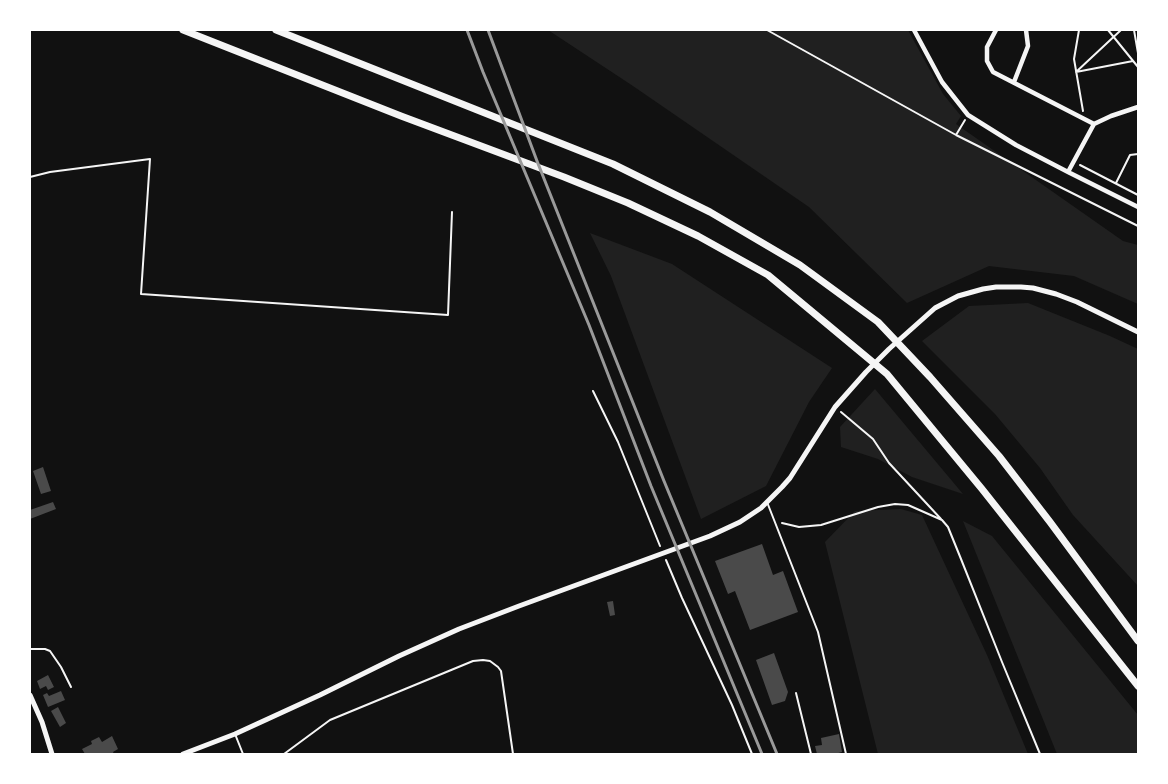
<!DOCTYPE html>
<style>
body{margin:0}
#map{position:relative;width:1168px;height:784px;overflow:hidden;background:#111;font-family:Ubuntu,sans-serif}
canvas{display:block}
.frame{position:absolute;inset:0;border:31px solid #fff;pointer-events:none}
</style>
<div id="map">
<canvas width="1168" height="784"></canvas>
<div class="frame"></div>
</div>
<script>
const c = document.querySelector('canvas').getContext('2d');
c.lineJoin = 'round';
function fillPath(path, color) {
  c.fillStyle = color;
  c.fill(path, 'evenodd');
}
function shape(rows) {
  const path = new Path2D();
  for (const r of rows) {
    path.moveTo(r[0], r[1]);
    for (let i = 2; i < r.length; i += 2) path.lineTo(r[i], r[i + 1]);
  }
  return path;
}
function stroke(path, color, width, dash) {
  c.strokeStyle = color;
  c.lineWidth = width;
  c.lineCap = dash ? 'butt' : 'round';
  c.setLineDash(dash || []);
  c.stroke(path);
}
fillPath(shape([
 [548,30,908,30,943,94,961,116,956,124,1123,241,1138,245,1138,304,1074,276,989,266,907,303,809,207,633,86],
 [590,233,672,264,832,368,809,402,766,486,701,519,611,276],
 [1028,303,1110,336,1138,349,1138,586,1073,515,1040,468,995,414,922,341,969,306],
 [875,389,963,494,912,477,878,459,841,447,840,427],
 [901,509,922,515,987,655,1028,754,878,754,825,542,855,511],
 [963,521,992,536,1138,715,1138,754,1057,754]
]), '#202020');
fillPath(shape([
 [43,467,51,491,41,494,33,471],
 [53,502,56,509,30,519,30,510],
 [762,544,773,575,783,571,798,612,750,630,735,591,728,594,715,561],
 [613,601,615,615,610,616,607,602],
 [774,653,788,692,785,701,772,705,756,660],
 [48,675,54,687,48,690,46,686,40,689,37,681],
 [61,691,65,700,48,707,43,695,47,693,49,696],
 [58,707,66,723,60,727,51,711],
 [839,734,842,752,835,754,817,754,815,746,822,745,821,738],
 [112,736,118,749,113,752,114,754,85,754,82,749,92,744,91,741,99,737,102,742]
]), '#4a4a4a');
stroke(shape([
 [767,30,956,135,1138,226],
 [1079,30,1074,59,1083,111],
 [1108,30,1138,67],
 [1134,30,1138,53],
 [1076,72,1121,30],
 [1076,72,1133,61],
 [956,135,965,120],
 [1080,165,1138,195],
 [1116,183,1130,155,1138,154],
 [593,391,618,442,660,546],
 [841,412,873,439,889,463,941,519],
 [782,523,799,527,821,525,878,507,895,504,908,505,942,520,948,527,961,559,1002,662,1040,754],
 [666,560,682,598,732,705,752,754]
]), '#f5f5f5', 2);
stroke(shape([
 [30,177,50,172,150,159,141,294,448,315,452,212],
 [767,502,818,632,846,754],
 [30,649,45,649,50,651,61,667,71,687],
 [796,693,811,754],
 [235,734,243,754],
 [284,754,330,720,473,661,483,660,490,661,498,667,501,671,513,754]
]), '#f5f5f5', 2);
stroke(shape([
 [914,30,942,82,968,115,1016,145,1068,172,1138,207],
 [996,30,987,47,987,61,993,72,1094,124],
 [1014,82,1028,46,1026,30],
 [1068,172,1094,124,1111,116,1138,107]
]), '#f5f5f5', 4.5);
stroke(shape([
 [30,695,42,722,52,754],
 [183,754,235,734,320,695,399,656,459,629,519,606,710,536,740,522,761,508,782,487,790,478,835,407,866,372,889,349,935,308,958,296,983,289,996,287,1021,287,1033,288,1056,294,1077,302,1138,332]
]), '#f5f5f5', 5);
stroke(shape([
 [183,30,401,116,564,177,628,203,698,236,768,275,887,374,982,489,1138,686],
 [276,30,613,164,710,212,800,265,878,322,930,377,999,456,1050,522,1138,641]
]), '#f5f5f5', 7);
stroke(shape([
 [467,30,483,72,589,325,651,486,762,754],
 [488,30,537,161,664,481,777,754]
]), '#9a9a9a', 3);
</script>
